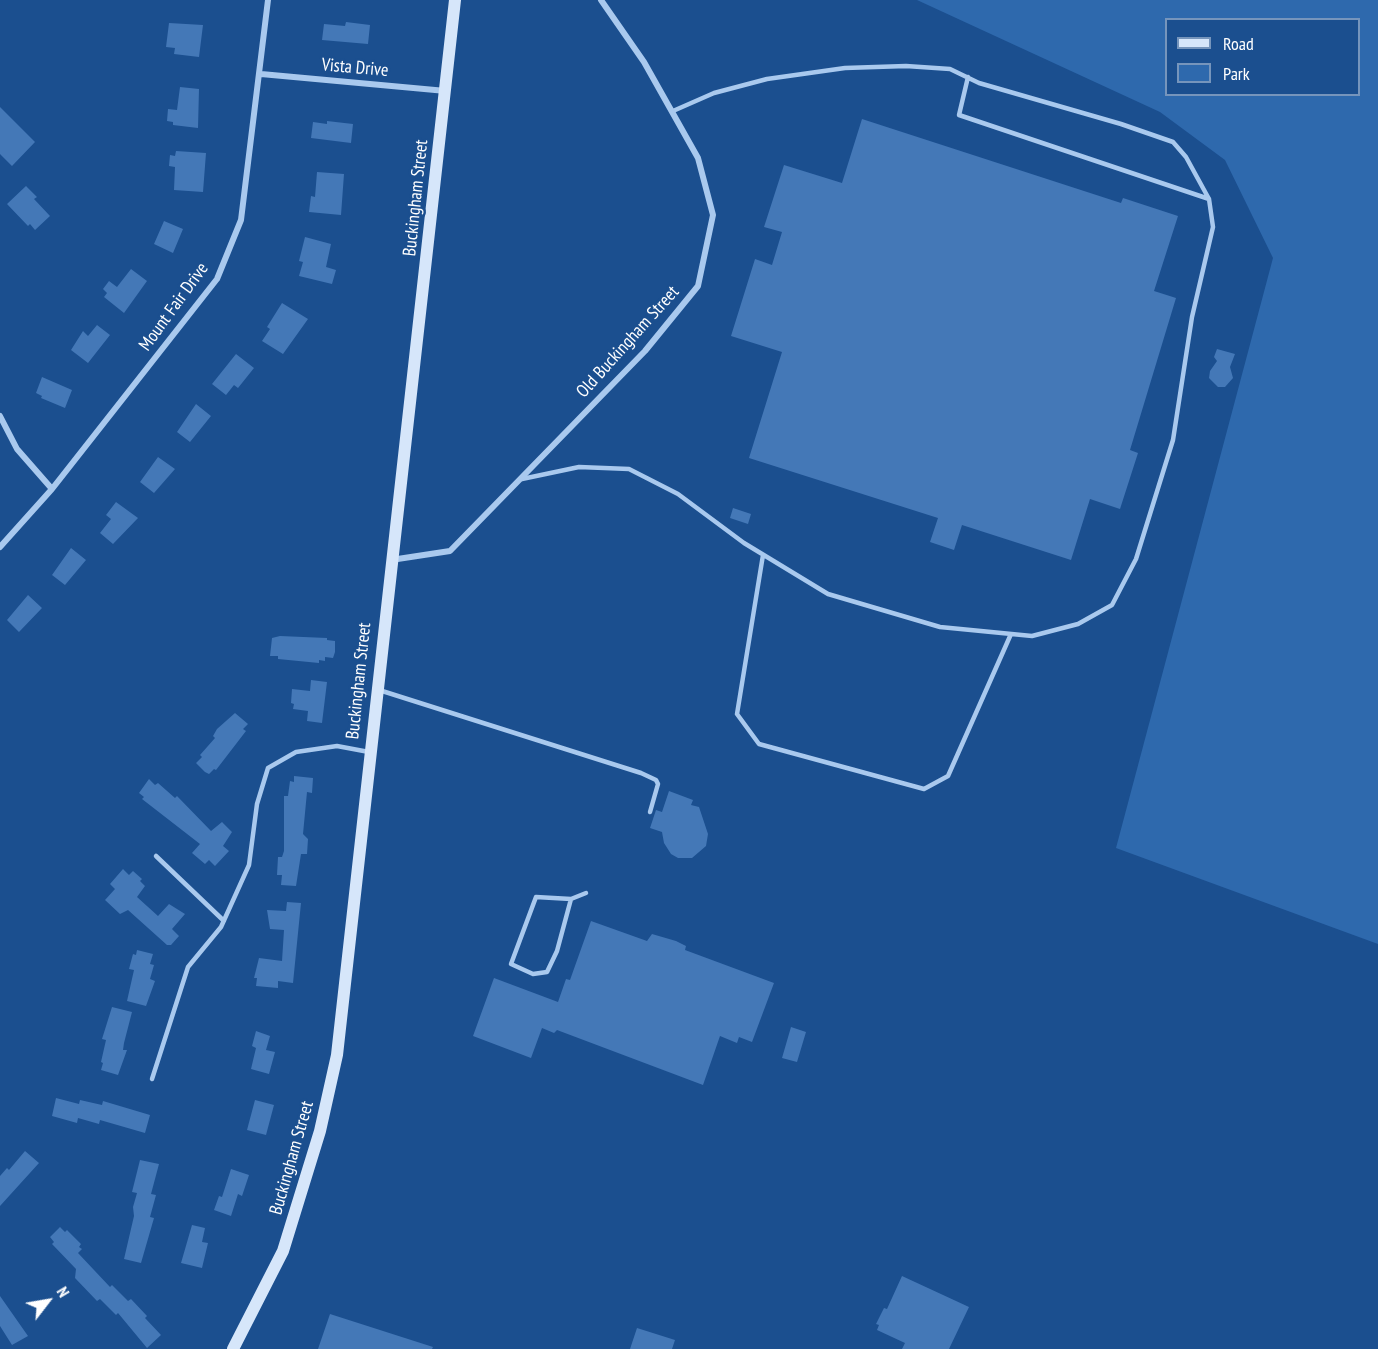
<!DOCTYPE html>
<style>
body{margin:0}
#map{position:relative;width:1378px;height:1349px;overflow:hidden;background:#1b4f8f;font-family:"PT Sans Narrow",sans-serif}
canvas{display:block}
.legend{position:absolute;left:1165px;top:18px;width:195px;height:78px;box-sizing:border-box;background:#1b4f8f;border:2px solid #7695bc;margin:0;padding:8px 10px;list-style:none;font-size:18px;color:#fff}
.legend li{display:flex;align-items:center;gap:12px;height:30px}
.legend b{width:30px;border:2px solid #7695bc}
.north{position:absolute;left:18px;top:1271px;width:60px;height:60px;-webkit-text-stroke:4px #1b4f8f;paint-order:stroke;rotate:59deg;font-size:16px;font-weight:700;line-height:24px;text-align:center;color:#fff}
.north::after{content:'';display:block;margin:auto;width:21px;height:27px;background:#fff;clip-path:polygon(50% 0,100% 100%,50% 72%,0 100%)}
</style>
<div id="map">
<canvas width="1378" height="1349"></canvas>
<ul class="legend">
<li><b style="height:8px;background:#d6e6fa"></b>Road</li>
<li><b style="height:16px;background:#2e69ad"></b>Park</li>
</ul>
<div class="north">N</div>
</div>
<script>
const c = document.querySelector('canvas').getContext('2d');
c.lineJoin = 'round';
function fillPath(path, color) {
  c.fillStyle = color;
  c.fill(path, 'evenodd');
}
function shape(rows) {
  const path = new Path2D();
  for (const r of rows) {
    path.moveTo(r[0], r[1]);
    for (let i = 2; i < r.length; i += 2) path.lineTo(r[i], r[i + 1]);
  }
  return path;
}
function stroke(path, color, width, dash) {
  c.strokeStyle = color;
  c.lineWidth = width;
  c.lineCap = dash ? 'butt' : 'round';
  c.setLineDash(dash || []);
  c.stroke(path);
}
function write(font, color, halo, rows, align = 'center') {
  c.font = font + ' "PT Sans Narrow",sans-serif';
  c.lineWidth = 5;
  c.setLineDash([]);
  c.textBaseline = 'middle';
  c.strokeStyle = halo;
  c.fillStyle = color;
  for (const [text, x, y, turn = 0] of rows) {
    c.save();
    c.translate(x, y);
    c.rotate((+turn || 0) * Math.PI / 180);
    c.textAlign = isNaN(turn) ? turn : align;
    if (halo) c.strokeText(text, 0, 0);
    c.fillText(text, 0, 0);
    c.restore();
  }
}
fillPath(shape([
 [917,0,1378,0,1378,944,1116,848,1273,258,1225,160,1160,112],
 [1166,20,1358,20,1358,94,1166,94]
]), '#2e69ad');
fillPath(shape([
 [346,22,370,25,368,44,322,40,324,24,345,26],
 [169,23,203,25,199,57,174,54,175,48,166,47],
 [180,87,199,89,198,128,173,125,173,122,167,121,168,109,177,110],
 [0,107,35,142,12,166,0,154],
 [862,119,1121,203,1123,198,1178,216,1154,291,1176,298,1130,450,1138,453,1120,509,1090,499,1071,560,962,525,954,550,930,542,938,518,749,458,782,352,731,336,755,259,772,265,782,232,764,227,784,165,842,183],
 [327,121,353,124,351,143,311,138,313,122,327,124],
 [176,151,206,153,203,192,174,190,175,167,169,166,170,155,175,156],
 [317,172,344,174,341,215,309,212,311,196,315,197],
 [26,186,37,197,34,199,50,216,35,230,30,224,28,226,7,204],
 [164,221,183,229,173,253,154,244],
 [305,237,331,244,326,267,336,270,332,284,299,276,303,262,299,261],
 [131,269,147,281,124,313,104,297,107,293,103,289,109,281,117,287],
 [282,303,308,319,283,354,262,341,270,329,267,327],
 [97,325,110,335,88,363,71,350,83,331,88,336],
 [1217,349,1235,354,1230,367,1233,378,1225,387,1218,387,1209,378,1210,371,1217,361,1214,357],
 [236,354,254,368,238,388,234,385,226,395,212,384],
 [42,377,72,390,65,408,41,398,42,396,36,393],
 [196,404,211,416,190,442,177,432],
 [158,457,175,469,154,493,140,482],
 [116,502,138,518,113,544,100,533,111,519,106,515],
 [733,508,751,514,748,524,730,518],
 [71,548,86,560,65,585,52,575],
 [28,595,42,608,19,632,7,620],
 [280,636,327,638,327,640,335,641,335,652,333,658,325,657,325,661,319,660,319,663,278,659,278,656,270,656,272,638],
 [311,680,327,682,322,723,307,721,308,711,293,709,294,704,291,703,292,689,310,691],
 [235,713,248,724,243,729,246,731,216,770,214,769,209,774,205,772,196,763,202,757,200,755,215,738,213,736,217,729],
 [294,776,313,778,312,793,307,792,303,834,308,839,307,854,301,854,296,886,281,885,282,875,277,875,278,857,282,857,284,851,284,796,288,796,290,781,294,782],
 [149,779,155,785,158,783,175,798,177,796,211,831,222,822,232,832,223,846,229,851,215,866,209,860,205,864,192,853,200,844,142,799,144,797,139,793],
 [669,791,693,800,691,805,699,807,708,834,706,846,692,858,678,858,671,854,664,843,662,832,650,828,656,810,662,812],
 [123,869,129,875,133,871,142,879,140,881,145,886,137,897,158,916,169,904,185,914,172,929,179,936,171,945,167,945,128,910,120,914,105,900,115,889,110,884],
 [287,902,301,903,293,983,278,981,278,988,256,986,257,978,254,978,259,958,282,961,284,930,270,929,267,910,286,911],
 [591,921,647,941,652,934,676,941,686,946,685,950,774,983,752,1042,739,1037,737,1043,720,1036,703,1085,557,1030,554,1033,542,1028,531,1058,473,1036,494,978,558,1002,566,979,570,980],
 [137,950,153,954,150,964,154,965,150,979,155,981,146,1006,127,1001,134,970,129,969,133,954,136,955],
 [112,1007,132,1012,124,1043,123,1050,127,1050,118,1075,101,1070,103,1063,101,1062,106,1040,102,1039],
 [791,1027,806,1032,797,1062,782,1058],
 [256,1031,270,1036,266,1050,275,1052,269,1074,251,1069,256,1048,252,1046],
 [56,1098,79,1104,80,1100,102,1105,103,1101,150,1115,145,1133,100,1120,99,1124,78,1118,77,1123,52,1116],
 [255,1100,274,1105,266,1135,247,1130],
 [25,1151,39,1163,0,1206,0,1176,7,1168,9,1170],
 [140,1160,159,1164,151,1194,156,1195,150,1217,154,1218,141,1263,124,1259,134,1216,133,1207,137,1193,132,1192],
 [231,1169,249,1175,242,1196,238,1194,231,1216,214,1210,219,1196,222,1197],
 [192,1225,205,1228,202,1242,208,1243,202,1268,181,1263],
 [60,1227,65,1232,67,1230,81,1244,79,1247,82,1249,78,1253,110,1287,112,1285,128,1301,131,1299,147,1316,145,1318,161,1335,147,1348,118,1313,116,1315,100,1299,97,1301,75,1278,76,1269,52,1244,54,1242,50,1237],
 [902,1276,969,1307,949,1349,902,1349,905,1343,877,1330,879,1325,876,1324,884,1308,887,1309],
 [0,1296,28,1336,12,1345,0,1326],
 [330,1314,433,1347,432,1349,318,1349],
 [637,1328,675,1340,672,1349,630,1349]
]), '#4478b7');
stroke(shape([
 [968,77,959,115,1209,199],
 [522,479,579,467,629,469,678,494,744,543,828,594,940,627,1032,636,1078,624,1112,605,1136,559,1173,440,1192,317,1213,227,1209,199,1186,157,1173,142,1121,124,979,83,950,69,906,66,845,68,767,79,714,93,673,111],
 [763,555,737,714,759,744,924,789,948,776,1011,634],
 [379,690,641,773,656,780,658,784,650,812],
 [156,856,224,921],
 [571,899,536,897,511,964,533,974,547,972,557,951,571,899,586,893],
 [152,1079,188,967,221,927,249,865,257,804,268,768,296,752,337,746,369,752]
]), '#a9c9ee', 4.5);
stroke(shape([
 [261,74,446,91],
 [0,416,17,449,52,489],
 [0,547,52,489,217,279,241,220,268,0],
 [391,560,450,551,645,351,698,286,713,215,698,158,644,62,601,0]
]), '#a9c9ee', 6);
stroke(shape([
 [233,1349,283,1251,320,1131,337,1055,455,0]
]), '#d6e6fa', 12);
write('18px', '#fff', '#1b4f8f', [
 ["Vista Drive",355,68,5],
 ["Buckingham Street",416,198,-84],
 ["Mount Fair Drive",174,307,-54],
 ["Old Buckingham Street",628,342,-48],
 ["Buckingham Street",359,681,-84],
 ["Buckingham Street",292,1158,-74]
]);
</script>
